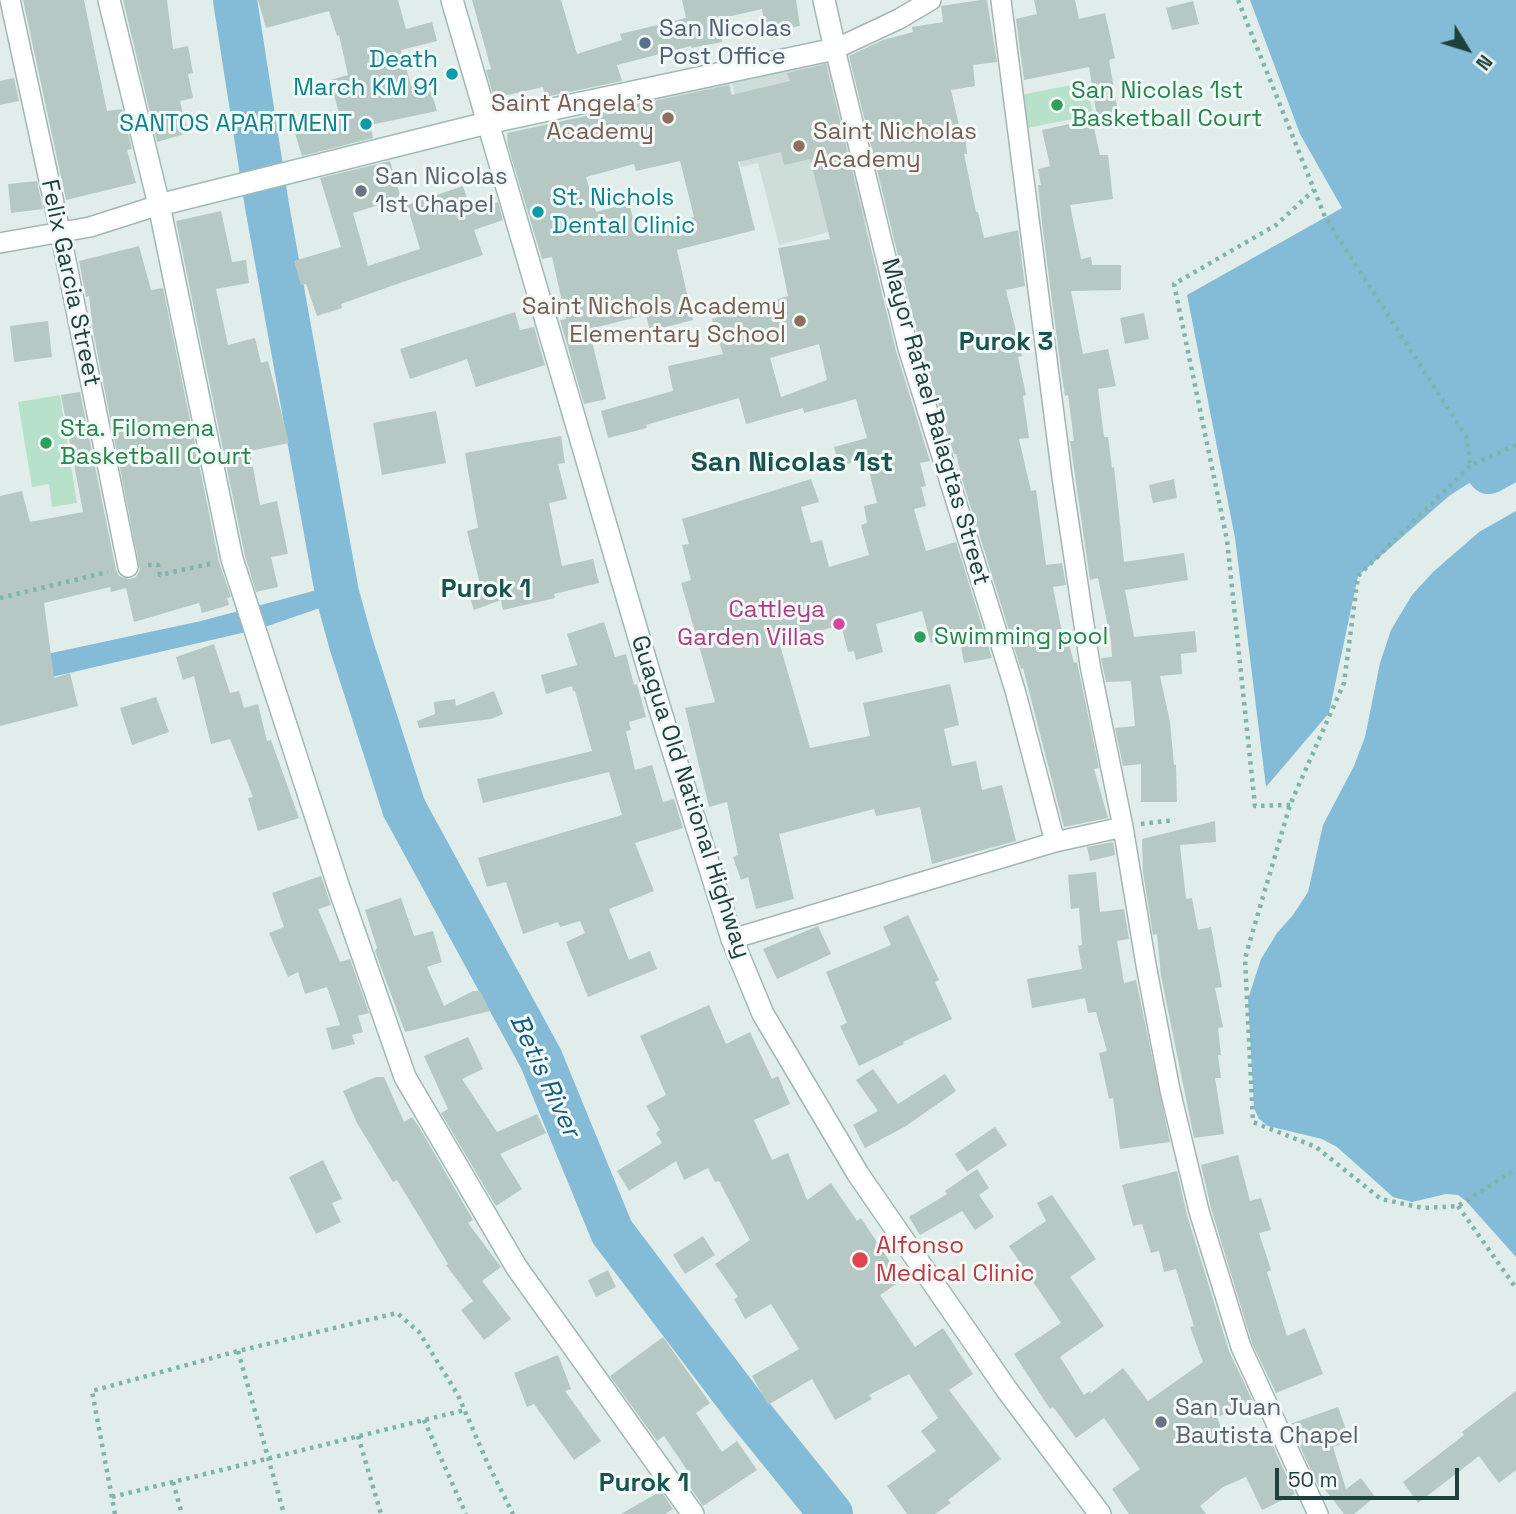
<!DOCTYPE html>
<style>
body{margin:0}
#map{position:relative;width:1516px;height:1514px;overflow:hidden;background:#e1edea;font-family:"Space Grotesk",sans-serif}
canvas{display:block}
.north{position:absolute;left:1432px;top:14px;width:70px;height:70px;-webkit-text-stroke:5px #f2f9f7;paint-order:stroke;rotate:128deg;font-size:19px;font-weight:700;line-height:28px;text-align:center;color:#20403d}
.north::after{content:'';display:block;margin:auto;width:24px;height:32px;background:#20403d;clip-path:polygon(50% 0,100% 100%,50% 72%,0 100%)}
.scale{position:absolute;left:1275px;top:1468px;width:184px;height:32px;box-sizing:border-box;border:4px solid #20403d;border-top:0;padding-left:9px;font-size:21px;line-height:24px;white-space:nowrap;color:#20403d;-webkit-text-stroke:5px #f2f9f7;paint-order:stroke}
</style>
<div id="map">
<canvas width="1516" height="1514"></canvas>
<div class="north">N</div>
<div class="scale">50 m</div>
</div>
<script>
const c = document.querySelector('canvas').getContext('2d');
c.lineJoin = 'round';
function fillPath(path, color) {
  c.fillStyle = color;
  c.fill(path, 'evenodd');
}
function shape(rows) {
  const path = new Path2D();
  for (const r of rows) {
    path.moveTo(r[0], r[1]);
    for (let i = 2; i < r.length; i += 2) path.lineTo(r[i], r[i + 1]);
  }
  return path;
}
function stroke(path, color, width, dash) {
  c.strokeStyle = color;
  c.lineWidth = width;
  c.lineCap = dash ? 'butt' : 'round';
  c.setLineDash(dash || []);
  c.stroke(path);
}
function write(font, color, halo, rows, align = 'center') {
  c.font = font + ' "Space Grotesk",sans-serif';
  c.lineWidth = 6;
  c.setLineDash([]);
  c.textBaseline = 'middle';
  c.strokeStyle = halo;
  c.fillStyle = color;
  for (const [text, x, y, turn = 0] of rows) {
    c.save();
    c.translate(x, y);
    c.rotate((+turn || 0) * Math.PI / 180);
    c.textAlign = isNaN(turn) ? turn : align;
    if (halo) c.strokeText(text, 0, 0);
    c.fillText(text, 0, 0);
    c.restore();
  }
}
fillPath(shape([
 [832,51,875,220,779,245,758,163,741,167,736,148,606,149,595,105,727,72,745,145,748,144,730,77]
]), '#cfddd9');
fillPath(shape([
 [1087,82,1093,115,1027,128,1020,95],
 [60,395,77,503,52,507,49,484,32,487,18,402]
]), '#b8e1ca');
fillPath(shape([
 [1250,0,1516,0,1516,453,1449,496,1358,576,1329,713,1266,787,1235,538,1187,295,1342,208,1300,134],
 [1516,511,1516,1257,1466,1201,1458,1195,1446,1194,1412,1202,1393,1197,1337,1147,1322,1139,1268,1126,1259,1119,1254,1108,1248,999,1261,959,1277,933,1293,915,1308,892,1323,825,1354,766,1365,737,1380,663,1391,630,1412,595,1433,572,1479,532],
 [317,590,330,594,320,608,259,629,0,689,0,664,201,621]
]), '#84bcd8');
stroke(shape([
 [235,0,267,206,337,593,351,644,404,808,541,1059,612,1232,746,1409,831,1514],
 [1489,472,1516,457]
]), '#84bcd8', 44);
fillPath(shape([
 [23,0,84,0,107,111,122,109,132,149,127,150,136,183,66,200],
 [123,0,167,0,173,49,188,46,193,73,188,74,193,98,180,101,188,133,157,142],
 [258,0,398,0,406,29,432,22,437,41,401,50,414,96,431,91,437,111,370,125,373,138,302,156,294,130,340,117,330,80,348,75,339,35,337,36,329,11,266,28],
 [472,0,561,0,577,54,622,40,620,34,686,18,682,0,796,0,800,26,766,32,762,9,718,19,722,42,691,48,691,46,617,65,622,81,545,97,543,87,494,98,486,70,491,69],
 [981,0,987,0,997,62,973,65,975,86,951,90,960,130,965,130,967,154,964,154,976,212,978,212,984,238,1018,230,1025,286,1006,290,1022,356,1018,357,1026,395,1023,396,1029,438,1019,439,1031,491,1036,490,1046,565,1062,563,1066,585,1053,587,1063,637,1067,636,1074,663,1077,662,1099,768,1094,769,1108,818,1064,827,1023,668,1021,669,962,479,956,454,954,454,920,345,849,56,883,40,913,32,912,27,943,22,941,6],
 [1034,0,1075,0,1079,19,1105,13,1115,58,1109,60,1118,113,1097,117,1089,67,1024,80,1016,19,1037,14],
 [1193,1,1199,24,1172,30,1166,8],
 [826,64,896,351,930,461,920,463,926,486,921,487,926,506,914,509,926,551,956,542,992,658,964,663,959,635,931,643,922,611,876,624,883,652,856,660,854,651,848,652,841,625,779,642,810,748,870,736,863,703,950,684,959,725,944,729,952,766,976,761,982,790,1002,785,1016,841,932,864,920,807,876,816,874,809,779,834,794,899,756,909,748,877,741,880,733,857,738,855,727,802,709,807,685,708,715,702,681,583,691,580,682,545,689,544,682,519,811,479,819,502,801,507,811,543,822,540,829,567,869,555,861,525,867,523,864,506,877,503,866,459,839,466,834,447,867,438,856,399,804,413,803,408,746,424,739,398,646,425,647,428,608,438,601,411,673,391,668,366,723,354,712,319,788,296,778,248,830,239,810,159,784,165,781,152,738,162,755,230,677,250,693,320,650,331,646,315,589,329,606,399,584,404,560,320,566,319,552,257,542,259,508,146,507,133,729,85,731,95,790,81,787,73],
 [680,161,694,217,637,233,629,203,596,212,586,177,634,164,636,171],
 [819,344,827,380,781,397,770,358],
 [14,78,19,101,0,105,0,81],
 [1092,119,1100,155,1108,155,1113,199,1070,205,1081,259,1091,257,1092,265,1121,265,1121,290,1071,291,1083,354,1108,349,1116,386,1098,389,1104,437,1108,437,1112,468,1114,467,1124,562,1184,553,1188,580,1125,590,1134,637,1195,631,1197,652,1181,654,1182,674,1160,676,1170,722,1174,765,1176,765,1177,802,1141,802,1141,764,1123,766,1115,728,1135,726,1131,681,1106,682,1102,663,1101,658,1112,657,1111,641,1098,578,1090,580,1070,441,1074,441,1068,395,1065,396,1062,377,1042,224,1038,185,1041,185,1038,169,1050,166,1042,130],
 [390,161,401,198,353,213,368,266,420,249,407,205,463,186,471,211,498,202,503,220,474,230,483,255,394,285,341,304,342,308,317,316,306,284,301,285,294,261,341,247,320,178],
 [37,181,43,209,11,213,8,184],
 [221,211,232,262,246,260,249,283,216,289,228,345,255,338,261,363,268,361,289,443,250,451,260,505,277,501,288,554,271,557,278,587,256,592,245,556,176,221],
 [139,246,151,290,163,288,219,562,231,597,227,598,229,605,202,613,199,603,134,622,126,588,111,592,110,587,44,603,54,678,70,673,78,706,0,726,0,496,22,491,30,522,83,512,61,395,80,392,116,570,119,576,130,579,136,577,140,570,93,331,89,296,86,297,79,261],
 [515,312,520,330,534,327,545,365,476,387,467,359,410,379,400,349],
 [1144,313,1149,339,1125,344,1120,318],
 [48,321,52,357,14,362,10,326],
 [436,411,446,463,382,475,373,423],
 [561,436,565,463,558,464,567,499,549,503,562,566,593,559,599,583,554,594,555,598,503,610,501,600,474,610,467,589,480,584,467,531,478,528,465,453],
 [1174,479,1177,498,1153,503,1149,485],
 [604,622,615,657,626,654,634,685,637,684,646,717,629,722,631,730,626,731,635,770,652,765,663,802,674,799,683,828,635,843,654,891,609,909,629,960,650,951,657,969,588,997,566,942,585,933,580,921,560,927,558,922,523,934,506,882,487,887,478,858,622,815,609,772,483,803,477,779,592,751,575,691,573,691,572,686,546,694,541,675,577,665,567,634],
 [214,644,230,693,239,691,244,708,258,704,267,741,271,740,299,818,258,831,248,798,253,797,230,739,211,744,194,676,183,680,176,657],
 [494,691,503,714,491,719,419,728,417,721,435,714,434,702,455,699,456,706],
 [156,697,169,732,132,745,120,708],
 [1215,821,1216,842,1180,845,1186,899,1192,898,1198,930,1211,927,1222,987,1215,988,1223,1027,1218,1028,1221,1055,1218,1055,1221,1078,1215,1078,1224,1134,1194,1138,1161,976,1157,934,1153,935,1143,872,1142,839],
 [1113,842,1115,855,1090,861,1087,847],
 [1096,872,1100,912,1124,909,1129,939,1117,941,1124,983,1136,980,1170,1142,1120,1149,1113,1098,1109,1099,1099,1053,1107,1051,1096,1012,1088,1013,1085,998,1032,1008,1027,979,1082,969,1078,946,1082,945,1079,908,1071,909,1068,875],
 [321,876,331,905,318,909,340,962,350,959,369,1013,358,1016,363,1032,352,1035,355,1044,332,1050,326,1028,340,1025,327,987,305,994,298,972,288,977,269,933,284,927,272,893],
 [401,898,414,936,433,931,442,962,427,967,444,1006,473,991,480,991,490,1011,405,1032,375,951,377,948,365,910],
 [908,915,939,980,935,982,952,1019,903,1042,904,1044,859,1066,840,1026,847,1023,826,972,891,945,883,927],
 [818,926,831,954,777,979,763,949],
 [709,1005,726,1044,750,1032,772,1079,778,1076,790,1104,754,1120,772,1160,788,1153,807,1200,831,1183,857,1221,861,1218,902,1280,880,1295,915,1347,943,1328,973,1374,949,1390,1001,1459,948,1500,951,1503,935,1514,907,1514,887,1486,936,1451,921,1431,938,1418,909,1374,869,1395,872,1399,835,1420,812,1379,768,1405,752,1376,799,1349,771,1304,745,1319,734,1299,738,1297,715,1264,750,1240,719,1181,715,1182,708,1168,684,1180,676,1161,629,1191,617,1171,662,1143,656,1133,660,1130,646,1106,666,1095,640,1036],
 [468,1037,483,1069,462,1079,497,1132,537,1114,546,1133,500,1154,522,1189,496,1206,441,1113,448,1109,424,1056],
 [873,1069,898,1104,945,1074,956,1091,906,1126,865,1148,853,1125,878,1111,856,1080],
 [376,1077,384,1077,404,1122,412,1117,419,1127,473,1220,468,1223,501,1267,482,1281,511,1319,484,1340,461,1310,473,1301,446,1265,448,1264,397,1180,393,1182,357,1123,343,1091],
 [995,1127,1007,1145,967,1172,955,1154],
 [1238,1155,1250,1201,1261,1198,1271,1230,1259,1233,1271,1270,1267,1272,1287,1336,1305,1328,1323,1374,1276,1393,1252,1343,1211,1208,1201,1165],
 [323,1160,342,1199,332,1203,341,1222,316,1234,289,1177],
 [977,1169,989,1188,979,1195,994,1217,975,1230,962,1211,920,1235,909,1217,947,1194,945,1191],
 [1177,1171,1187,1215,1229,1351,1253,1402,1217,1417,1228,1447,1267,1433,1295,1494,1262,1510,1246,1477,1223,1487,1200,1506,1206,1514,1129,1514,1112,1489,1140,1469,1104,1418,1076,1438,1053,1407,1050,1409,1014,1354,1061,1323,1009,1246,1046,1221,1037,1203,1052,1195,1096,1259,1070,1277,1104,1326,1060,1357,1084,1395,1090,1391,1091,1393,1123,1368,1148,1401,1203,1362,1190,1327,1194,1326,1176,1269,1164,1272,1159,1251,1151,1253,1142,1224,1133,1226,1122,1185],
 [703,1236,715,1255,685,1274,673,1255],
 [608,1270,616,1287,596,1297,588,1280],
 [663,1337,710,1403,696,1413,722,1452,737,1441,757,1470,703,1506,683,1477,689,1473,664,1436,657,1441,610,1376],
 [558,1355,571,1389,565,1391,601,1441,574,1460,534,1404,527,1407,514,1373],
 [1516,1391,1516,1470,1499,1483,1479,1456,1418,1503,1403,1482,1464,1435,1462,1432],
 [1338,1407,1350,1441,1333,1447,1346,1489,1361,1478,1375,1497,1354,1514,1344,1514,1323,1487,1319,1488,1290,1424],
 [661,1491,673,1509,665,1514,621,1514]
]), '#b6c8c4');
const street = shape([
 [10,0,60,231,128,567],
 [931,0,899,19,835,49,908,348,1015,690,1055,842],
 [1001,0,1062,477,1090,665,1123,827,1146,965,1170,1090,1199,1211,1241,1347,1318,1514],
 [0,243,90,227,159,205],
 [732,939,1055,842,1123,827]
]);
const secondary = shape([
 [109,0,159,205,232,559,338,885,405,1077,517,1268,693,1514],
 [452,0,659,706,732,939,763,1014,858,1174,1007,1390,1100,1514],
 [159,205,487,123,835,49,824,0]
]);
stroke(street, '#a3b6b3', 22);
stroke(secondary, '#9fbab5', 24);
stroke(shape([
 [1238,0,1325,217,1467,438,1470,465],
 [1516,445,1470,466,1358,576,1344,683,1290,805,1245,958,1253,1122,1316,1147,1381,1199,1423,1208,1458,1206,1516,1169],
 [148,565,158,565,160,575,213,563],
 [0,598,108,572],
 [1290,805,1255,806,1227,540,1174,284,1276,225,1314,190],
 [1141,824,1175,820],
 [1458,1206,1516,1288],
 [238,1351,284,1514],
 [424,1420,466,1514],
 [358,1436,381,1514],
 [173,1482,182,1514],
 [112,1497,465,1410],
 [115,1514,92,1391,238,1351,397,1313,419,1332,458,1395,487,1462,513,1514]
]), '#7fb4ad', 4.5, [3.5, 5]);
stroke(street, '#fff', 19);
stroke(secondary, '#fff', 21);
for (const [x, y, r, color] of [
 [645,43,7,"#5c6f8a"],
 [452,74,7,"#0f9aa8"],
 [1057,105,7,"#2e9e5b"],
 [668,118,7,"#8d6e63"],
 [366,124,7,"#0f9aa8"],
 [799,146,7,"#8d6e63"],
 [361,191,7,"#6b7280"],
 [538,212,7,"#0f9aa8"],
 [800,321,7,"#8d6e63"],
 [46,443,7,"#2e9e5b"],
 [839,624,7,"#d1479c"],
 [920,637,7,"#2e9e5b"],
 [860,1260,9,"#e0444e"],
 [1161,1422,7,"#6b7280"]
]) {
  const dot = new Path2D();
  dot.arc(x, y, r, 0, 2 * Math.PI);
  c.fillStyle = color;
  c.fill(dot);
  stroke(dot, '#f2f9f7', 2.5);
}
write('24px', '#4e5e75', '#f2f9f7', [
 ["San Nicolas",659,29],
 ["Post Office",659,57]
], 'left');
write('24px', '#0d838f', '#f2f9f7', [
 ["Death",438,60],
 ["March KM 91",438,88],
 ["SANTOS APARTMENT",352,124],
 ["St. Nichols",552,198,"left"],
 ["Dental Clinic",552,226,"left"]
], 'right');
write('24px', '#27864d', '#f2f9f7', [
 ["San Nicolas 1st",1071,91],
 ["Basketball Court",1071,119],
 ["Sta. Filomena",60,429],
 ["Basketball Court",60,457],
 ["Swimming pool",934,637]
], 'left');
write('24px', '#785e54', '#f2f9f7', [
 ["Saint Angela's",654,104],
 ["Academy",654,132],
 ["Saint Nicholas",813,132,"left"],
 ["Academy",813,160,"left"],
 ["Saint Nichols Academy",786,307],
 ["Elementary School",786,335]
], 'right');
write('24px', '#5b616d', '#f2f9f7', [
 ["San Nicolas",375,177],
 ["1st Chapel",375,205],
 ["San Juan",1175,1408],
 ["Bautista Chapel",1175,1436]
], 'left');
write('24px', '#20403d', '#f2f9f7', [
 ["Felix Garcia Street",70,283,78],
 ["Mayor Rafael Balagtas Street",935,422,74],
 ["Guagua Old National Highway",690,797,72]
]);
write('24px', '#b23c85', '#f2f9f7', [
 ["Cattleya",825,610],
 ["Garden Villas",825,638]
], 'right');
write('24px', '#be3a42', '#f2f9f7', [
 ["Alfonso",876,1246],
 ["Medical Clinic",876,1274]
], 'left');
write('bold 26px', '#195450', '#f2f9f7', [
 ["Purok 3",1006,343],
 ["Purok 1",486,590],
 ["Purok 1",644,1484]
]);
write('italic 26px', '#145c82', '#f2f9f7', [
 ["Betis River",544,1076,65]
]);
write('bold 28px', '#195450', '#f2f9f7', [
 ["San Nicolas 1st",792,463]
]);
</script>
